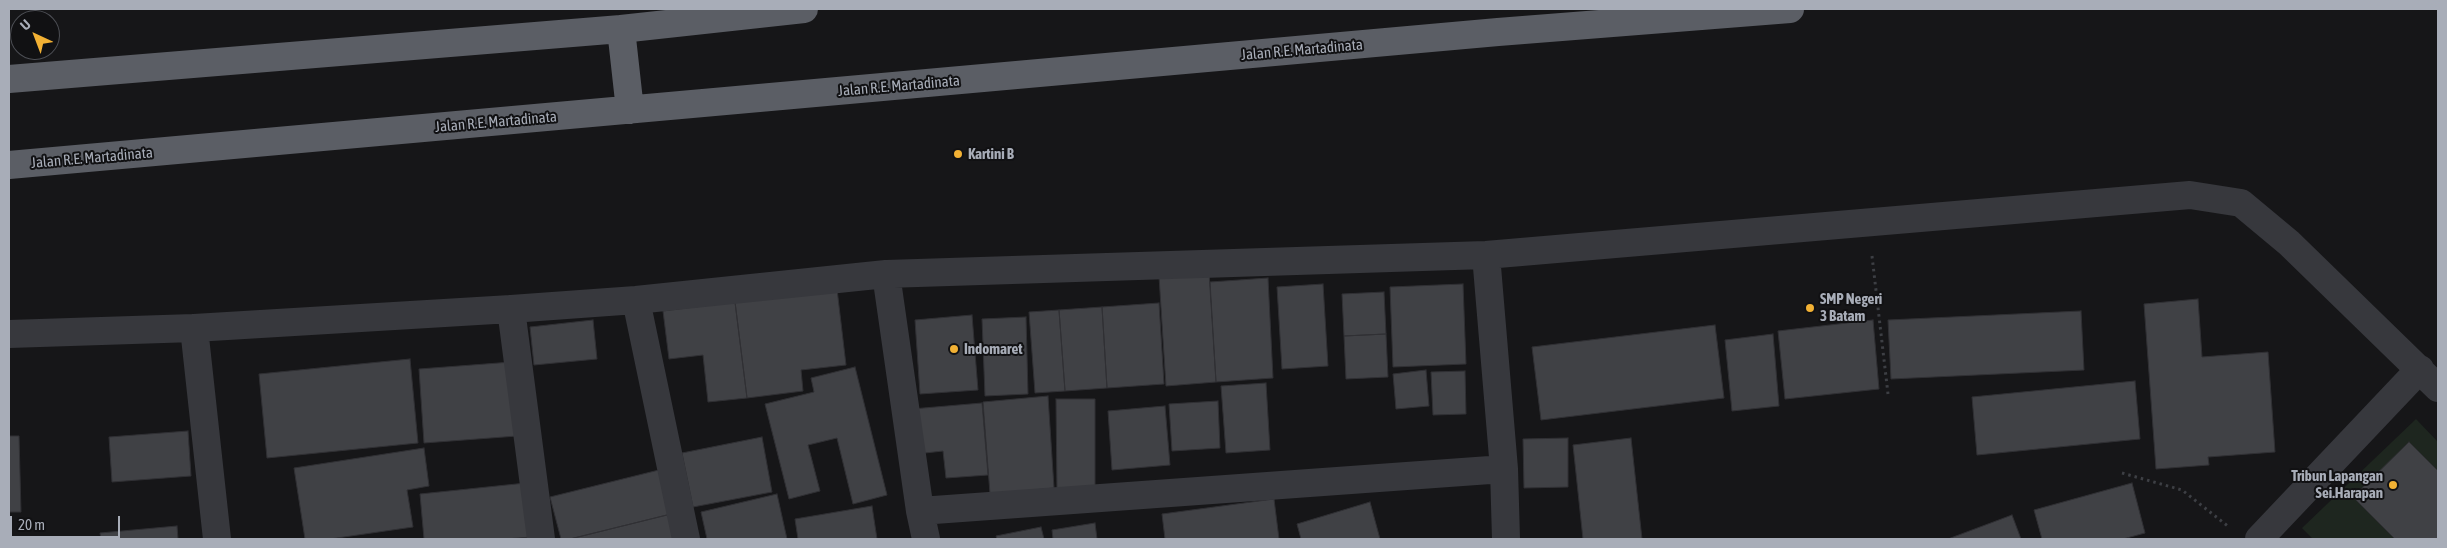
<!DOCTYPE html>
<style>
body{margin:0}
#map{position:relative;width:2447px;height:548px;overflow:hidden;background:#161618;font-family:"Asap Condensed",sans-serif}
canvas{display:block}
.frame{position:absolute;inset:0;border:10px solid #a8adb8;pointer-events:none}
.north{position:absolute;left:10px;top:10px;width:50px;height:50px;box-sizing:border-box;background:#111113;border:1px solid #4d4f55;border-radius:50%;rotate:317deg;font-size:14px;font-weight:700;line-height:20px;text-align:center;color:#a8adb8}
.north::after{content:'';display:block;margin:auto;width:18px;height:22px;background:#f2b134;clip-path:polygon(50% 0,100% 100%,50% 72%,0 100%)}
.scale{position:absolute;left:10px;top:516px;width:110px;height:22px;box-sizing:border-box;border:2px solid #a8adb8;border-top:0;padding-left:6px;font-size:15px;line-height:18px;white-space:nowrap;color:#a8adb8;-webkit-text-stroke:4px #111113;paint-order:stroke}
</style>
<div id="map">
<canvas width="2447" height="548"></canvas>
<div class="frame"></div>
<div class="north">U</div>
<div class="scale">20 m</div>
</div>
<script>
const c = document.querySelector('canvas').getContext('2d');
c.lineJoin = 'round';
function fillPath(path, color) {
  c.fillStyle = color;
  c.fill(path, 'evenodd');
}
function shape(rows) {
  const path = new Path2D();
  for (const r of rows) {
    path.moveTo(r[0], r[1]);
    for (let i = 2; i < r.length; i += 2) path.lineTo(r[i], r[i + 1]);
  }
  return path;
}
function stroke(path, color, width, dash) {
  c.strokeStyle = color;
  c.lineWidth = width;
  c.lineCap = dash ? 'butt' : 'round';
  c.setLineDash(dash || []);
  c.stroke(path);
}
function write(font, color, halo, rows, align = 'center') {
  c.font = font + ' "Asap Condensed",sans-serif';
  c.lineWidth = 4;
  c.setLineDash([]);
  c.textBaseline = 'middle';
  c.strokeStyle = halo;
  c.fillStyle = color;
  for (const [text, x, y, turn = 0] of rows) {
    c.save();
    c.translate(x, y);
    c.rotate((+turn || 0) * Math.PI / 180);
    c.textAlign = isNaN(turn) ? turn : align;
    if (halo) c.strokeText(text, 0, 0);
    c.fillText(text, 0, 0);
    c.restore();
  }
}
fillPath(shape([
 [2416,419,2438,442,2438,539,2313,539,2302,528]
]), '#1e261f');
const building = shape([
 [1209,272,1216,382,1166,386,1159,276,1209,272],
 [1268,278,1273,378,1216,382,1210,282,1268,278],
 [1323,284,1328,366,1282,369,1277,287,1323,284],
 [1463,284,1466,364,1393,367,1390,287,1463,284],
 [837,289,846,365,801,370,803,391,747,398,735,302,837,289],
 [1384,292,1386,334,1344,336,1342,294,1384,292],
 [2198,299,2202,357,2268,352,2275,452,2208,457,2209,465,2156,469,2144,304,2198,299],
 [735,302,747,398,708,402,703,355,669,359,663,311,735,302],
 [1159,303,1164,384,1107,388,1102,307,1159,303],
 [1102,307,1107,388,1065,391,1059,310,1102,307],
 [1059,310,1065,391,1035,393,1029,312,1059,310],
 [2081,311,2084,370,1891,379,1888,320,2081,311],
 [972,315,978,390,920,394,915,320,972,315],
 [1026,317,1028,394,985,396,982,319,1026,317],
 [593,320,597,359,534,365,530,327,593,320],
 [1873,320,1879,389,1785,399,1778,331,1873,320],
 [1715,325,1724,398,1541,420,1532,347,1715,325],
 [1386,334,1388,377,1346,379,1344,336,1386,334],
 [1773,334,1779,406,1732,411,1725,340,1773,334],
 [410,359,418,443,267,458,259,374,410,359],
 [512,362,517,436,424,443,419,369,512,362],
 [855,367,887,495,853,504,837,438,808,445,820,491,789,499,765,404,814,392,811,378,855,367],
 [1426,370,1429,406,1396,409,1393,374,1426,370],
 [1465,371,1466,414,1433,415,1431,372,1465,371],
 [2135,381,2140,439,1977,455,1972,397,2135,381],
 [1266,383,1270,450,1226,453,1221,386,1266,383],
 [1048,396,1054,488,990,494,983,402,1048,396],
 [1056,399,1095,399,1095,490,1057,491,1056,399],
 [1218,401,1220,448,1172,451,1169,404,1218,401],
 [982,403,988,475,946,478,943,451,916,454,912,409,982,403],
 [1165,406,1170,465,1112,470,1108,411,1165,406],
 [188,431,191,476,112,482,109,437,188,431],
 [9,436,19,436,21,512,9,512,9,436],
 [762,437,772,492,693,507,682,453,762,437],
 [1568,438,1568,487,1524,488,1523,439,1568,438],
 [1631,438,1642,539,1583,539,1573,445,1631,438],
 [2409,442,2438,471,2438,539,2395,539,2353,497,2409,442],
 [424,448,429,486,407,490,413,527,330,539,305,539,294,468,424,448],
 [659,470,671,514,570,539,561,539,550,497,659,470],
 [526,483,532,537,505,539,424,539,420,494,526,483],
 [2132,483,2145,533,2123,539,2042,539,2034,510,2132,483],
 [777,494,787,539,707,539,701,512,777,494],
 [1274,499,1279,539,1165,539,1162,514,1274,499],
 [1370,502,1380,539,1301,539,1297,524,1370,502],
 [872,506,877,539,798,539,795,519,872,506],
 [671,514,677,539,570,539,671,514],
 [2012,515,2021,539,1948,539,2012,515],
 [1095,523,1097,539,1053,539,1052,530,1095,523],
 [177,526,178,539,101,539,100,533,177,526],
 [1041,527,1044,539,997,539,996,536,1041,527]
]);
fillPath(building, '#404145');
stroke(building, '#303034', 1);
stroke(shape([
 [1872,256,1888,394],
 [2122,473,2182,490,2229,527]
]), '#3d3f44', 3, [2.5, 4]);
stroke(shape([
 [1486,255,1504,469,1506,539],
 [886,274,920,511,926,539],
 [636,300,686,539],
 [511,309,541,539],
 [194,328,217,539],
 [9,334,194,328,511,309,636,300,886,274,1486,255,2190,195,2241,203,2289,243,2438,388],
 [920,511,1504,469],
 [2259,539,2420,369]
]), '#37383d', 28);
stroke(shape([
 [621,29,630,110],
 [9,79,621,29,804,9],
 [9,165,1498,32,1790,9]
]), '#5b5e65', 28);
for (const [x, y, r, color] of [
 [958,154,5,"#f2b134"],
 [1810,308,5,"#f2b134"],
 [954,349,5,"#f2b134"],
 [2393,485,5,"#f2b134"]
]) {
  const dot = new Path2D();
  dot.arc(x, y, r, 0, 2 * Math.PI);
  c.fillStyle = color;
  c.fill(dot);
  stroke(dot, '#111113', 2);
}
write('15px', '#a8adb8', '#111113', [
 ["Jalan R.E. Martadinata",1302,50,-5],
 ["Jalan R.E. Martadinata",899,86,-5],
 ["Jalan R.E. Martadinata",496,122,-5],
 ["Jalan R.E. Martadinata",92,158,-5]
]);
write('bold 15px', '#a8adb8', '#111113', [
 ["Kartini B",968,154],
 ["SMP Negeri",1820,299],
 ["3 Batam",1820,316],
 ["Indomaret",964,349],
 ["Tribun Lapangan",2383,476,"right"],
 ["Sei.Harapan",2383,493,"right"]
], 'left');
</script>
